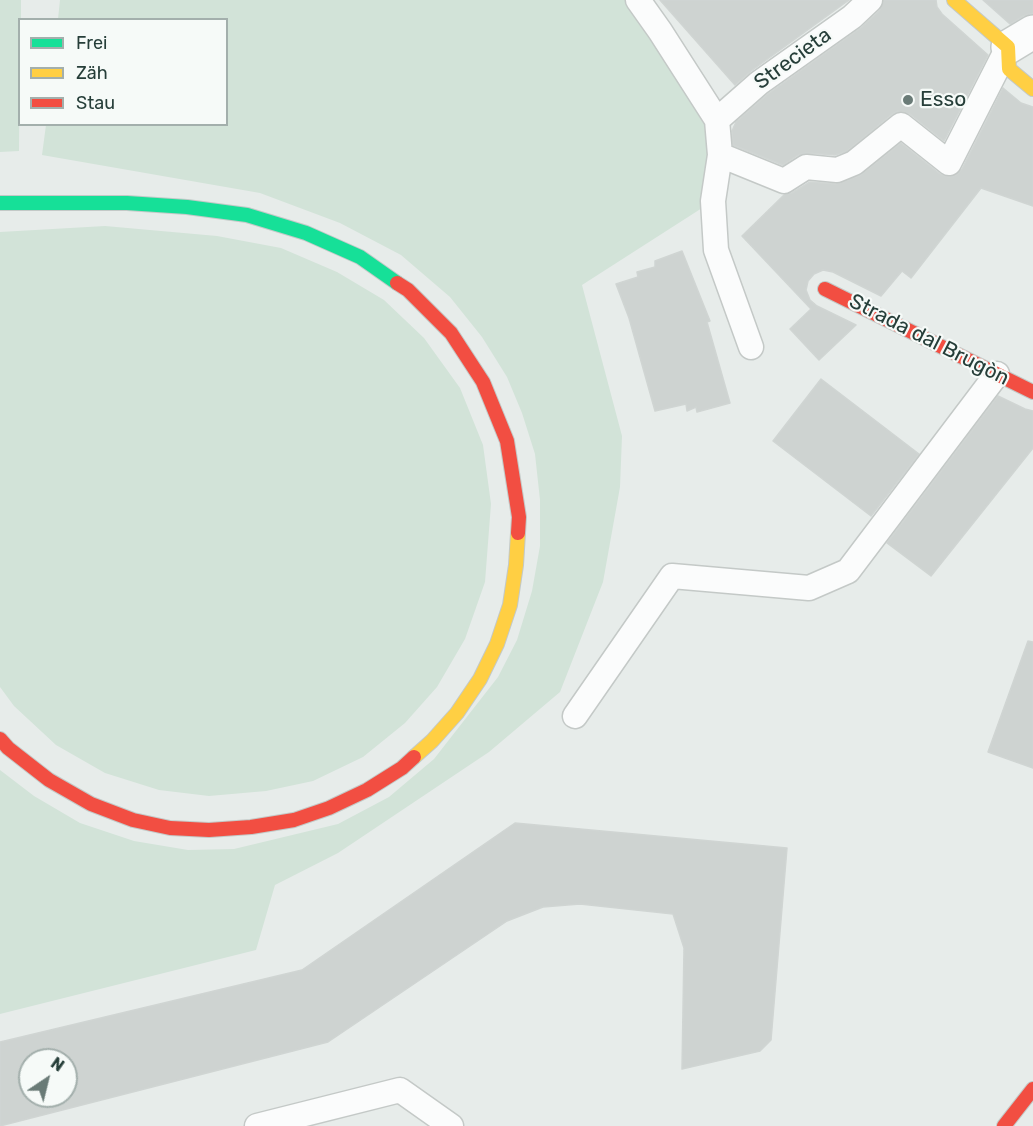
<!DOCTYPE html>
<meta charset="utf-8">
<style>
body{margin:0}
#map{position:relative;width:1033px;height:1126px;overflow:hidden;background:#e7ecea;font-family:Rubik,sans-serif}
canvas{display:block}
.legend{position:absolute;left:18px;top:18px;width:210px;height:108px;box-sizing:border-box;background:#f6faf8;border:2px solid #a3afac;margin:0;padding:8px 10px;list-style:none;font-size:18px;color:#263e39}
.legend li{display:flex;align-items:center;gap:12px;height:30px}
.legend b{width:30px;border:2px solid #a3afac}
.north{position:absolute;left:18px;top:1048px;width:60px;height:60px;box-sizing:border-box;background:#f6faf8;border:2px solid #a3afac;border-radius:50%;rotate:35deg;font-size:16px;font-weight:700;line-height:24px;text-align:center;color:#263e39}
.north::after{content:'';display:block;margin:auto;width:21px;height:27px;background:#6a7b77;clip-path:polygon(50% 0,100% 100%,50% 72%,0 100%)}
</style>
<div id="map">
<canvas width="1033" height="1126"></canvas>
<ul class="legend">
<li><b style="height:8px;background:#16e098"></b>Frei</li>
<li><b style="height:8px;background:#ffcf43"></b>Zäh</li>
<li><b style="height:8px;background:#f24e42"></b>Stau</li>
</ul>
<div class="north">N</div>
</div>
<script>
const c = document.querySelector('canvas').getContext('2d');
c.lineJoin = 'round';
function fillPath(path, color) {
  c.fillStyle = color;
  c.fill(path, 'evenodd');
}
function shape(rows) {
  const path = new Path2D();
  for (const r of rows) {
    path.moveTo(r[0], r[1]);
    for (let i = 2; i < r.length; i += 2) path.lineTo(r[i], r[i + 1]);
  }
  return path;
}
function stroke(path, color, width, dash) {
  c.strokeStyle = color;
  c.lineWidth = width;
  c.lineCap = dash ? 'butt' : 'round';
  c.setLineDash(dash || []);
  c.stroke(path);
}
function write(font, color, halo, rows, align = 'center') {
  c.font = font + ' Rubik,sans-serif';
  c.lineWidth = 4.5;
  c.setLineDash([]);
  c.textBaseline = 'middle';
  c.strokeStyle = halo;
  c.fillStyle = color;
  for (const [text, x, y, turn = 0] of rows) {
    c.save();
    c.translate(x, y);
    c.rotate((+turn || 0) * Math.PI / 180);
    c.textAlign = isNaN(turn) ? turn : align;
    if (halo) c.strokeText(text, 0, 0);
    c.fillText(text, 0, 0);
    c.restore();
  }
}
fillPath(shape([
 [0,0,21,0,21,19,20,20,19,151,0,152],
 [60,0,638,0,717,120,713,201,582,285,622,436,620,487,603,582,560,692,489,752,338,853,275,885,256,950,0,1014,0,770,34,796,80,823,134,841,188,850,234,849,338,824,389,797,434,759,498,677,517,640,532,591,540,546,540,500,535,454,522,413,507,377,482,337,450,297,401,255,340,223,260,193,42,155,46,125,226,124,226,20,58,19],
 [105,226,217,236,281,248,337,272,384,300,424,338,460,388,483,445,491,504,485,582,465,639,437,687,405,723,363,757,313,781,266,791,209,796,159,790,105,773,56,745,14,706,0,687,0,232]
]), '#d2e3d8');
const building = shape([
 [660,0,849,0,751,71,735,85,660,0],
 [884,0,936,0,937,7,942,14,988,55,944,141,910,114,898,111,892,114,847,151,835,155,807,153,798,155,783,165,733,145,732,131,736,122,768,94,862,27,880,10,884,0],
 [983,0,1033,0,1033,13,1023,16,1010,24,983,0],
 [1003,88,1021,103,1033,107,1033,206,981,188,911,278,902,271,881,296,833,272,823,270,814,274,808,281,806,290,810,300,817,306,856,325,819,360,790,329,811,309,742,236,784,195,792,193,810,182,836,184,859,176,901,143,940,174,949,177,956,175,962,169,1003,88],
 [682,251,710,321,707,322,730,403,697,412,696,407,687,411,686,404,655,411,629,318,616,284,638,277,637,272,655,267,655,261,682,251],
 [821,379,919,454,871,516,773,441,821,379],
 [998,396,1025,409,1033,411,1033,448,931,576,887,543,998,396],
 [1028,641,1033,642,1033,768,988,752,1028,641],
 [515,823,787,848,771,1040,760,1051,682,1069,684,948,673,914,580,904,543,907,507,921,328,1042,0,1126,0,1042,302,970,515,823],
 [30,1060,66,1060,66,1096,30,1096,30,1060]
]);
fillPath(building, '#ced3d1');
stroke(building, '#d0d5d3', 1.5);
const lane = shape([
 [638,0,660,31,717,120,720,155,713,201,716,250,751,347],
 [717,120,759,83,852,17,870,0],
 [720,155,784,181,806,167,837,170,854,163,901,125,949,163,1008,47],
 [575,716,672,576,809,588,848,571,997,374],
 [257,1126,400,1090,451,1126]
]);
const street = shape([
 [1008,47,1033,32]
]);
const fast = shape([
 [0,203,127,203,187,207,247,215,306,233,360,257,397,283]
]);
const slow = shape([
 [954,0,1008,47,1009,69,1033,89],
 [414,757,432,741,457,713,480,679,497,644,510,605,516,565,518,533]
]);
const jam = shape([
 [397,283,408,290,451,333,483,382,507,441,519,517,518,533],
 [825,289,1033,392],
 [0,739,8,748,49,780,91,804,133,820,170,828,209,830,251,827,294,820,329,808,367,790,402,768,414,757],
 [1004,1126,1033,1089]
]);
stroke(lane, '#c4c9c7', 27);
stroke(street, '#c4c9c7', 36);
stroke(fast, '#c3c9c7', 16);
stroke(slow, '#c3c9c7', 16);
stroke(jam, '#c3c9c7', 16);
stroke(lane, '#fbfcfc', 24);
stroke(street, '#fbfcfc', 33);
stroke(fast, '#16e098', 14);
stroke(slow, '#ffcf43', 14);
stroke(jam, '#f24e42', 14);
for (const [x, y, r, color] of [
 [908,100,6,"#6a7b77"]
]) {
  const dot = new Path2D();
  dot.arc(x, y, r, 0, 2 * Math.PI);
  c.fillStyle = color;
  c.fill(dot);
  stroke(dot, '#f6faf8', 2);
}
write('21px', '#263e39', '#f6faf8', [
 ["Strecieta",793,59,-36],
 ["Strada dal Brugòn",929,340,27]
]);
write('21px', '#263e39', '#f6faf8', [
 ["Esso",920,100]
], 'left');
</script>
